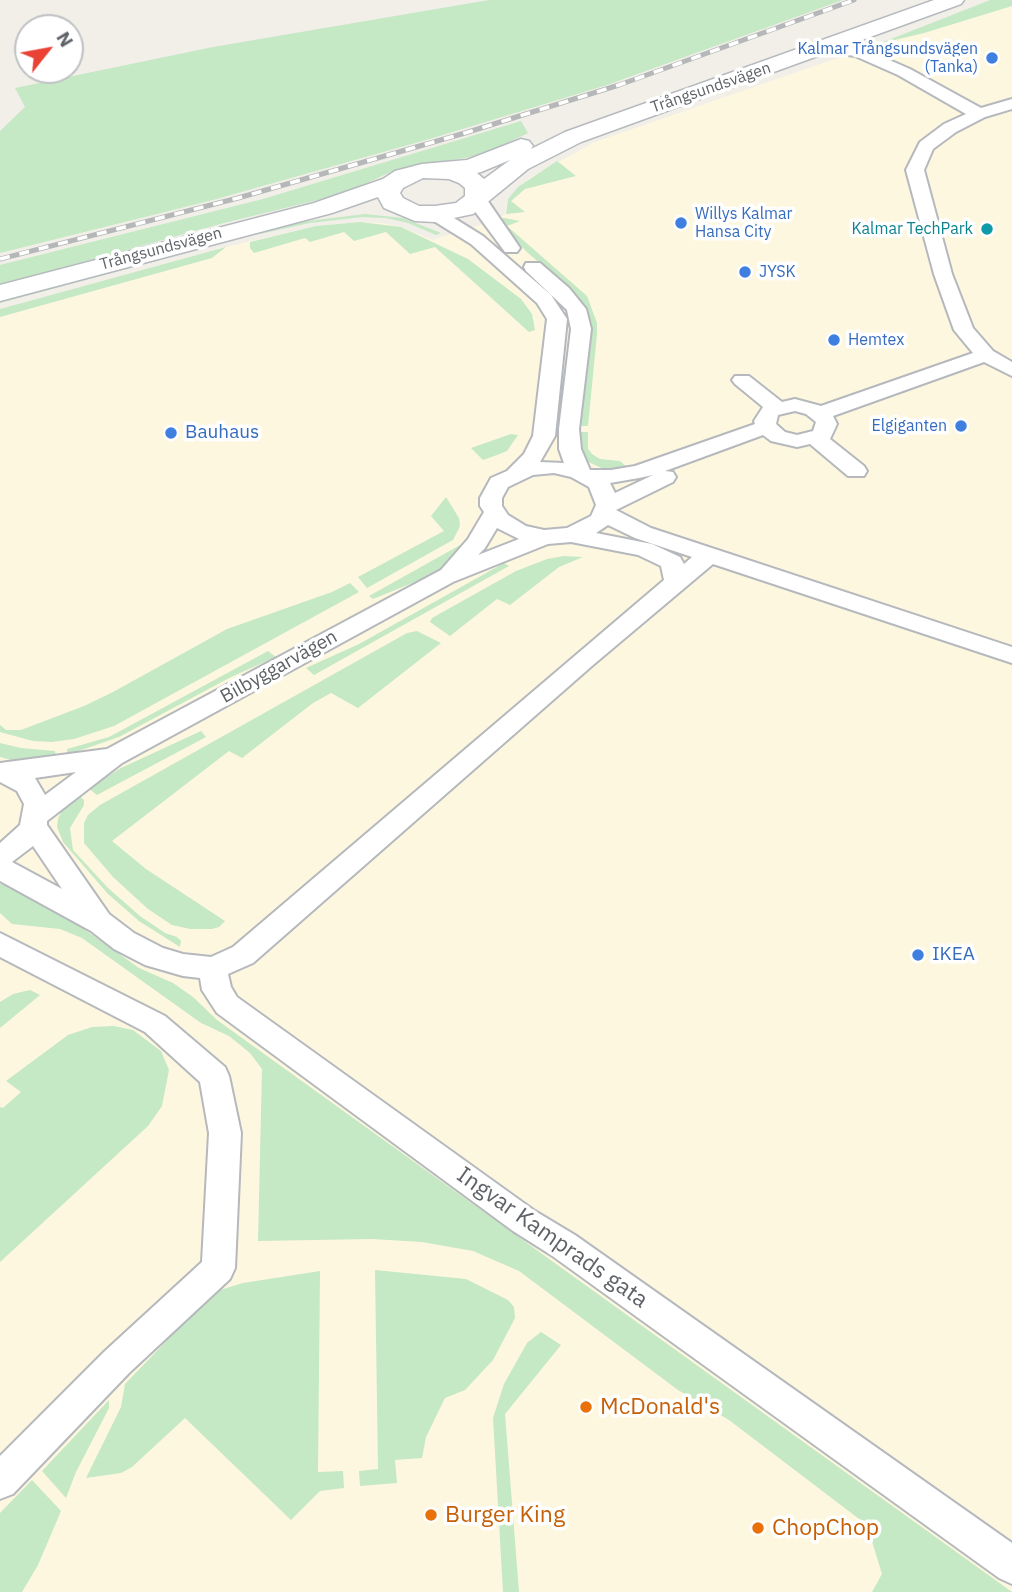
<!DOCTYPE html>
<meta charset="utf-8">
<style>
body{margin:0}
#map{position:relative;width:1012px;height:1592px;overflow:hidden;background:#f1efe8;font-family:"IBM Plex Sans",sans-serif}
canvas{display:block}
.north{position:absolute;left:14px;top:14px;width:70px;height:70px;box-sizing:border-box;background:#fff;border:2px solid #bfc1c3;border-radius:50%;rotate:59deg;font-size:19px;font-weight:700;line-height:28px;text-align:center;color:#5f6368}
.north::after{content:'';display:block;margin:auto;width:24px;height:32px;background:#ea4335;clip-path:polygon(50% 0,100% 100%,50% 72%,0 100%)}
</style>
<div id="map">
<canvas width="1012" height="1592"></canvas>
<div class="north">N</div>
</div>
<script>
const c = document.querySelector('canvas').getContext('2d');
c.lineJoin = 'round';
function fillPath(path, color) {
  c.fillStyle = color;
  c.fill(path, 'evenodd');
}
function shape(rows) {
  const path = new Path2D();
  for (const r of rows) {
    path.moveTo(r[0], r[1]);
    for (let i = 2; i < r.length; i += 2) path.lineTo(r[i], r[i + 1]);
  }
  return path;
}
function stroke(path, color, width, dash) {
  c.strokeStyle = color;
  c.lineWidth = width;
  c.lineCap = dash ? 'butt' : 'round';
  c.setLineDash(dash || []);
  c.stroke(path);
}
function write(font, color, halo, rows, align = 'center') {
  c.font = font + ' "IBM Plex Sans",sans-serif';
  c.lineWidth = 7;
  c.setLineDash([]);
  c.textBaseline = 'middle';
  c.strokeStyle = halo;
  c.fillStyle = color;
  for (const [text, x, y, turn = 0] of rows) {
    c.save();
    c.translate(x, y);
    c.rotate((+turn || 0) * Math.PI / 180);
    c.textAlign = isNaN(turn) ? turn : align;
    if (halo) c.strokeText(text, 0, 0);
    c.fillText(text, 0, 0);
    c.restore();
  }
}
fillPath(shape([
 [990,0,1012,0,1012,1592,0,1592,0,309,226,247,316,226,360,222,382,223,401,227,433,240,495,220,505,214,508,199,531,177,595,142,878,44]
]), '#fef7e0');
fillPath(shape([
 [489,0,843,0,607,85,433,138,213,200,0,253,0,131,25,107,15,88,213,47],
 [990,0,1012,0,1012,6,924,33,878,44],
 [521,121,528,133,482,155,397,169,352,190,334,196,224,223,0,285,0,265,263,199],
 [557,161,576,176,525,189,511,201,525,212,506,214,508,199,518,187],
 [365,214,403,218,441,233,436,235,408,223,386,218,362,217,310,223,255,235,300,222],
 [504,218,520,221,507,226,587,296,597,323,597,334,588,426,581,426,590,326,588,315,573,291,529,254,495,220],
 [360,222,401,227,468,259,521,299,532,314,535,330,529,332,435,247,410,254,386,232,354,241,344,232,310,242,305,238,254,253,250,248,250,242,316,226],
 [227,239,227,242,0,303,0,300],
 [226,247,212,258,0,317,0,309],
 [580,432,588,432,588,449,592,454,600,459,620,461,627,467,604,469,586,461,581,453],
 [511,434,518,435,507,451,497,455,483,460,471,448],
 [446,497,459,518,460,526,453,540,367,588,358,577,444,531,431,516],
 [462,544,467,545,437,573,373,599,369,596],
 [564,556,583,557,559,567,510,605,497,599,450,636,430,622,432,618,516,571,547,559],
 [504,563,509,566,314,675,306,668,359,644],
 [350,583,359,592,114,726,74,739,52,742,33,741,0,732,0,725,6,730,21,730,84,706,113,692,227,629,332,592],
 [417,631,441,643,358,708,331,693,313,703,242,758,229,751,112,841,146,869,225,921,219,927,212,929,190,929,172,925,148,909,113,877,84,843,84,823,88,815,100,805,407,633],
 [268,651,276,657,231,677,119,737,67,755,67,749,109,737],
 [201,731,206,737,97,795,88,788,121,768],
 [0,743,21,748,55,751,56,757,11,760,0,757],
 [78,795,84,800,84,805,70,828,73,850,108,888,140,916,165,933,177,937,181,941,180,947,139,921,108,894,63,842,57,827,58,819,62,810],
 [0,884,15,887,54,908,139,968,173,983,193,997,217,1020,1012,1592,872,1592,882,1574,867,1525,729,1420,678,1390,519,1271,473,1251,422,1242,372,1239,258,1241,262,1069,250,1053,229,1036,201,1023,82,938,60,929,12,924,0,913],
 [30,990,40,995,0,1028,0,1002,13,994],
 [114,1026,133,1030,161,1051,169,1070,162,1106,148,1126,0,1262,0,1107,3,1108,21,1092,6,1081,68,1035,92,1027],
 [375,1270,466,1279,508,1300,514,1307,515,1318,493,1360,465,1390,445,1398,426,1437,422,1458,395,1460,397,1483,360,1486,359,1471,378,1469],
 [320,1271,318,1472,343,1471,344,1488,320,1491,291,1520,185,1418,132,1467,121,1473,86,1478,121,1407,125,1384,204,1302,220,1290,243,1283],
 [541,1332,561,1345,505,1414,519,1592,503,1592,493,1418,504,1384,527,1343],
 [109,1400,109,1408,76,1472,66,1498,42,1471],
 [32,1480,61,1511,38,1565,22,1592,0,1592,0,1513]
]), '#c5e8c5');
const street = shape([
 [825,43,864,49,910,69,981,108,1012,99,1012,109,985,117,956,132,933,149,924,170,952,274,973,328,993,351,1012,362,1012,376,984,362,833,416,837,424,830,439,864,466,867,471,864,476,848,476,810,444,797,447,771,441,763,435,665,471,673,472,676,477,673,482,616,510,651,528,1012,647,1012,663,713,564,593,665,253,963,228,974,231,987,237,997,535,1211,575,1235,1012,1543,1012,1584,999,1578,551,1255,513,1231,217,1013,202,990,200,978,183,976,145,965,114,949,91,931,0,881,0,843,20,825,24,804,17,791,0,782,0,763,107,749,441,570,468,539,484,512,480,506,480,498,491,478,507,471,524,454,533,436,547,319,537,303,471,244,429,218,426,214,429,210,441,210,483,236,551,295,567,319,555,436,540,462,564,463,559,449,559,429,571,329,567,310,526,271,524,267,526,263,540,263,569,288,586,309,591,329,579,429,581,449,590,470,611,470,635,466,755,424,754,421,763,407,735,384,732,380,735,376,749,376,782,402,795,399,821,406,973,353,954,330,934,274,906,170,920,142,944,124,966,114,898,75,855,56,820,51,817,48,820,45,825,43],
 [795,411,806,414,816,422,813,431,797,435,785,432,776,424,778,415,795,411],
 [554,473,571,477,589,487,596,505,591,516,567,528,544,530,526,526,508,515,502,506,502,498,508,487,533,475,554,473],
 [653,475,615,493,610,483,639,478,653,475],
 [608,525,635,538,692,557,684,564,680,557,652,544,596,533,608,525],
 [497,528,519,539,478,555,485,548,497,528],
 [571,542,638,555,661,566,664,580,233,947,211,957,183,954,163,948,134,933,109,914,47,825,47,821,122,763,453,582,548,544,571,542],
 [76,772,45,795,35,778,76,772],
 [33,846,62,889,12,862,33,846],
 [477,193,483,194,520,248,517,252,505,252,474,210,468,198,477,193],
 [0,933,165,1016,225,1067,229,1076,241,1133,235,1268,230,1279,129,1373,13,1494,0,1499,0,1456,105,1351,202,1262,209,1133,200,1082,145,1032,0,957,0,933]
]);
const secondary = shape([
 [934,0,964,0,961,4,581,142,528,169,473,214,435,222,415,221,384,208,378,197,332,213,0,301,0,285,314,203,383,179,395,171,422,164,467,160,521,139,529,141,533,146,531,149,565,132,934,0],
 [510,160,484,179,477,173,481,172,510,160],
 [423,178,449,179,459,183,465,188,465,196,456,203,435,206,419,206,403,198,400,193,403,188,423,178]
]);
stroke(street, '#b5b8bc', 4);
stroke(secondary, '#b6babf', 3);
fillPath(street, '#fff');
fillPath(secondary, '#fff');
const rail = shape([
 [0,259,238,198,465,133,619,85,854,0]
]);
stroke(rail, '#b6b7b8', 5);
stroke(rail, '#fff', 3.5, [10]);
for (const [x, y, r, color] of [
 [992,58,7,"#3f7fe0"],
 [681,223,7,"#3f7fe0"],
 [987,229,7,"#0f9aa8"],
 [745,272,7,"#3f7fe0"],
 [834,340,7,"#3f7fe0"],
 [961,426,7,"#3f7fe0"],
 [171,433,7,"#3f7fe0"],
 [918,955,7,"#3f7fe0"],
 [586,1407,7,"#e8710a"],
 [431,1515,7,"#e8710a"],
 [758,1528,7,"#e8710a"]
]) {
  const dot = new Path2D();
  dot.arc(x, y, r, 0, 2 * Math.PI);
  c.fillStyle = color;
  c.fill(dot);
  stroke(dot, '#fff', 2.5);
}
write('16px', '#366cbe', '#fff', [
 ["Kalmar Trångsundsvägen",978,49,"right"],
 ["(Tanka)",978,67,"right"],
 ["Willys Kalmar",695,214],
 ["Hansa City",695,232],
 ["JYSK",759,272],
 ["Hemtex",848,340],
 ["Elgiganten",947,426,"right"]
], 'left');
write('16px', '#5f6368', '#fff', [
 ["Trångsundsvägen",711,88,-19],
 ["Trångsundsvägen",161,249,-15]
]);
write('16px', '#0d838f', '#fff', [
 ["Kalmar TechPark",973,229]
], 'right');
write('19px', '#366cbe', '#fff', [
 ["Bauhaus",185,433],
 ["IKEA",932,955]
], 'left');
write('19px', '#5f6368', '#fff', [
 ["Bilbyggarvägen",279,667,-29]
]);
write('23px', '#5f6368', '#fff', [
 ["Ingvar Kamprads gata",552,1238,35]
]);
write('23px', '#c56008', '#fff', [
 ["McDonald's",600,1407],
 ["Burger King",445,1515],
 ["ChopChop",772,1528]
], 'left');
</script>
